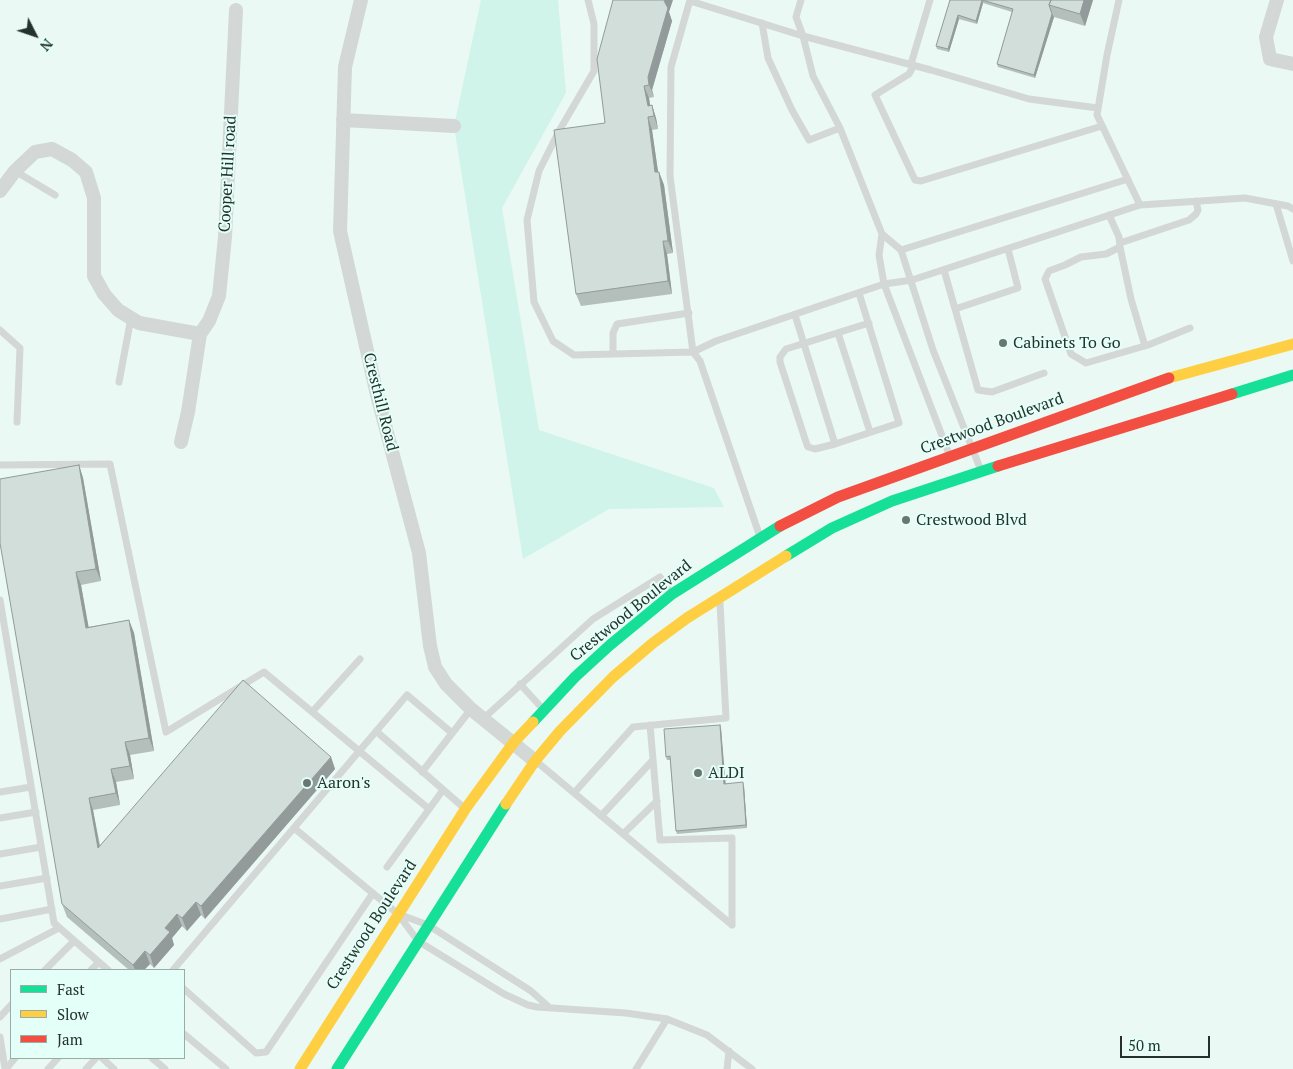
<!DOCTYPE html>
<style>
body{margin:0}
#map{position:relative;width:1293px;height:1069px;overflow:hidden;background:#eaf9f4;font-family:"PT Serif",serif}
canvas{display:block}
.legend{position:absolute;left:10px;top:969px;width:175px;height:90px;box-sizing:border-box;background:#e4fff7;border:1px solid #97ada6;margin:0;padding:6px 9px;list-style:none;font-size:15px;color:#24312d}
.legend li{display:flex;align-items:center;gap:10px;height:25px}
.legend b{width:25px;border:1px solid #97ada6}
.north{position:absolute;left:10px;top:10px;width:50px;height:50px;-webkit-text-stroke:4px #e4fff7;paint-order:stroke;rotate:131deg;font-size:14px;font-weight:700;line-height:20px;text-align:center;color:#24312d}
.north::after{content:'';display:block;margin:auto;width:18px;height:22px;background:#24312d;clip-path:polygon(50% 0,100% 100%,50% 72%,0 100%)}
.scale{position:absolute;left:1120px;top:1036px;width:90px;height:22px;box-sizing:border-box;border:2px solid #24312d;border-top:0;padding-left:6px;font-size:15px;line-height:18px;white-space:nowrap;color:#24312d;-webkit-text-stroke:4px #e4fff7;paint-order:stroke}
</style>
<div id="map">
<canvas width="1293" height="1069"></canvas>
<ul class="legend">
<li><b style="height:6px;background:#16e098"></b>Fast</li>
<li><b style="height:6px;background:#ffcf43"></b>Slow</li>
<li><b style="height:6px;background:#f24e42"></b>Jam</li>
</ul>
<div class="north">N</div>
<div class="scale">50 m</div>
</div>
<script>
const c = document.querySelector('canvas').getContext('2d');
c.lineJoin = 'round';
function fillPath(path, color) {
  c.fillStyle = color;
  c.fill(path, 'evenodd');
}
function shape(rows) {
  const path = new Path2D();
  for (const r of rows) {
    path.moveTo(r[0], r[1]);
    for (let i = 2; i < r.length; i += 2) path.lineTo(r[i], r[i + 1]);
  }
  return path;
}
function stroke(path, color, width, dash) {
  c.strokeStyle = color;
  c.lineWidth = width;
  c.lineCap = dash ? 'butt' : 'round';
  c.setLineDash(dash || []);
  c.stroke(path);
}
function write(font, color, halo, rows, align = 'center') {
  c.font = font + ' "PT Serif",serif';
  c.lineWidth = 4;
  c.setLineDash([]);
  c.textBaseline = 'middle';
  c.strokeStyle = halo;
  c.fillStyle = color;
  for (const [text, x, y, turn = 0] of rows) {
    c.save();
    c.translate(x, y);
    c.rotate((+turn || 0) * Math.PI / 180);
    c.textAlign = isNaN(turn) ? turn : align;
    if (halo) c.strokeText(text, 0, 0);
    c.fillText(text, 0, 0);
    c.restore();
  }
}
fillPath(shape([
 [481,0,558,0,566,93,502,208,539,430,714,488,724,507,609,509,523,559,454,126]
]), '#d0f4e9');
stroke(shape([
 [588,0,594,24,594,71,559,131,539,171,527,220,534,302,553,341,574,355,693,352,670,176,671,67,690,0],
 [801,0,796,17,803,36,813,76,840,128,882,234,901,250,933,350,980,468],
 [1119,0,1107,55,1097,115,1140,205],
 [690,1,803,36,931,70,1029,99,1098,108],
 [762,23,768,58,792,110,809,140,840,128],
 [911,64,930,0],
 [914,65,909,74,875,95,915,180,921,181,1102,126],
 [15,171,55,195],
 [1276,204,1293,261],
 [1109,215,1119,237,1120,247,1106,254,1081,257,1065,265,1049,271,1045,279,1071,354,1086,363,1148,345,1190,328],
 [882,234,879,255,884,284,949,454],
 [1120,243,1189,220,1196,214,1198,210,1196,201],
 [1120,247,1131,299,1145,346],
 [901,250,1128,179],
 [944,270,978,390,992,392,1044,373],
 [955,309,1018,288,1008,249],
 [795,315,835,444,899,423,859,293],
 [0,330,20,348,17,422],
 [838,333,870,432],
 [613,354,613,333,617,324,689,313],
 [119,382,131,318],
 [835,444,815,449,808,447,807,445,780,362,780,357,786,349,869,323],
 [0,465,110,464,166,732,264,672,429,809],
 [759,534,700,361,693,352,716,341,884,284,912,280,1140,205,1245,198,1288,206,1293,209],
 [0,600,54,923,108,970],
 [520,684,542,708],
 [312,712,360,659],
 [484,718,593,619,660,577,670,592],
 [650,725,660,840,732,838,732,925],
 [376,731,463,807],
 [537,762,732,925],
 [422,772,471,709],
 [0,792,31,787],
 [574,793,633,727,726,718,720,603],
 [601,816,653,760],
 [0,818,36,812],
 [294,828,398,914,418,941,504,994,528,1005,537,1007,626,1013,667,1019,707,1035,752,1069],
 [623,834,657,801],
 [0,854,41,847],
 [387,867,443,790],
 [0,886,47,878],
 [401,915,428,925,531,991,550,1008],
 [0,919,52,909],
 [0,959,59,928],
 [45,970,74,941],
 [91,970,99,962],
 [173,970,407,695,452,733],
 [184,989,256,1053,266,1052,373,893],
 [0,1017,11,1005],
 [184,1034,226,1069],
 [0,1037,5,1069],
 [102,1058,114,1069],
 [152,1058,165,1069],
 [6,1069,15,1058],
 [48,1069,58,1058],
 [86,1069,96,1058],
 [636,1069,667,1019],
 [727,1069,729,1051]
]), '#d3d7d5', 7);
stroke(shape([
 [361,0,345,67,340,231,377,395,419,553,430,646,435,667,446,684,471,709,535,761],
 [1277,0,1266,37,1270,59,1293,64],
 [343,120,454,126],
 [0,191,15,171,35,152,52,149,72,160,86,172,94,198,94,276,104,294,118,310,139,323,200,334],
 [181,442,188,412,200,334,209,321,219,296,225,237,236,10]
]), '#d3d7d5', 14);
stroke(shape([
 [1232,394,1293,375],
 [786,556,832,528,892,501,998,466],
 [533,722,575,677,610,645,672,594,780,526],
 [337,1069,506,804]
]), '#16e098', 11);
stroke(shape([
 [1169,378,1293,344],
 [506,804,535,761,560,731,613,677,653,643,687,618,786,556],
 [300,1069,466,808,514,742,533,722]
]), '#ffcf43', 11);
stroke(shape([
 [998,466,1232,394],
 [780,526,838,497,1169,378]
]), '#f24e42', 11);
fillPath(shape([
 [950,0,1093,0,1085,26,1054,17,1035,78,998,67,997,64,1012,12,983,3,977,24,959,19,949,52,937,49,936,46],
 [669,12,672,21,652,90,654,97,649,98,650,105,652,105,656,118,658,129,652,130,658,172,659,172,664,185,673,253,667,254,672,294,581,306,576,294,605,123],
 [79,465,83,478,101,581,81,585,88,627,129,620,134,633,154,751,130,755,134,779,116,782,120,805,93,810,100,845,331,757,335,769,205,919,201,915,187,931,182,926,172,938,174,945,154,968,150,964,144,970,129,970,67,917,62,904],
 [720,725,721,728,725,784,744,786,747,828,677,834,676,831,670,760,667,760,666,757]
]), '#b4bfbb');
fillPath(shape([
 [665,0,673,0,669,12,672,21,652,90,654,97,649,85,648,77],
 [982,0,983,3,977,24,976,21],
 [1084,0,1093,0,1085,26,1080,14],
 [1052,14,1054,17,1035,78,1034,75],
 [958,15,959,19,949,52,948,49],
 [644,86,649,98,652,118,648,106],
 [652,105,656,118,658,129,654,116],
 [648,117,652,130,660,185,655,172],
 [659,172,664,185,673,253,668,241],
 [663,241,667,254,672,294,668,281],
 [79,465,83,478,101,581,96,569],
 [76,572,81,585,91,640,86,628],
 [129,620,134,633,154,751,149,738],
 [720,725,721,728,726,787,724,784],
 [125,742,130,755,134,779,130,766],
 [331,757,335,769,205,919,201,906],
 [111,769,116,782,120,805,116,793],
 [743,782,744,786,747,828,746,825],
 [89,798,93,810,102,860,98,848],
 [196,902,201,915,187,931,182,918],
 [177,914,182,926,172,938,174,945,154,968,150,955,165,928],
 [145,951,150,964,144,970,135,970,133,965]
]), '#929b99');
const building = shape([
 [613,0,665,0,664,1,668,8,648,77,649,85,644,86,648,106,652,105,654,116,648,117,655,172,659,172,668,241,663,241,668,281,576,294,554,130,605,123,597,59,613,0],
 [950,0,1051,0,1049,5,1052,14,1034,75,997,64,1013,9,982,0,976,21,958,15,948,49,936,46,950,0],
 [1051,0,1084,0,1080,14,1049,5,1051,0],
 [79,465,96,569,76,572,86,628,129,620,149,738,125,742,130,766,111,769,116,793,89,798,98,848,243,680,331,757,201,906,196,902,182,918,177,914,165,928,170,932,150,955,145,951,133,965,62,904,0,543,0,479,79,465],
 [720,725,724,784,743,782,746,825,676,831,670,756,666,757,664,729,720,725]
]);
fillPath(building, '#d1deda');
stroke(building, '#929b99', 1);
for (const [x, y, r, color] of [
 [1003,343,5,"#697773"],
 [906,520,5,"#697773"],
 [698,773,5,"#697773"],
 [307,783,5,"#697773"]
]) {
  const dot = new Path2D();
  dot.arc(x, y, r, 0, 2 * Math.PI);
  c.fillStyle = color;
  c.fill(dot);
  stroke(dot, '#e4fff7', 2);
}
write('16px', '#24312d', '#e4fff7', [
 ["Cooper Hill road",228,174,-87],
 ["Cresthill Road",380,402,76],
 ["Crestwood Boulevard",992,424,-20],
 ["Crestwood Boulevard",631,611,-39],
 ["Crestwood Boulevard",372,925,-57]
]);
write('16px', '#24312d', '#e4fff7', [
 ["Cabinets To Go",1013,343],
 ["Crestwood Blvd",916,520],
 ["ALDI",708,773],
 ["Aaron's",317,783]
], 'left');
</script>
